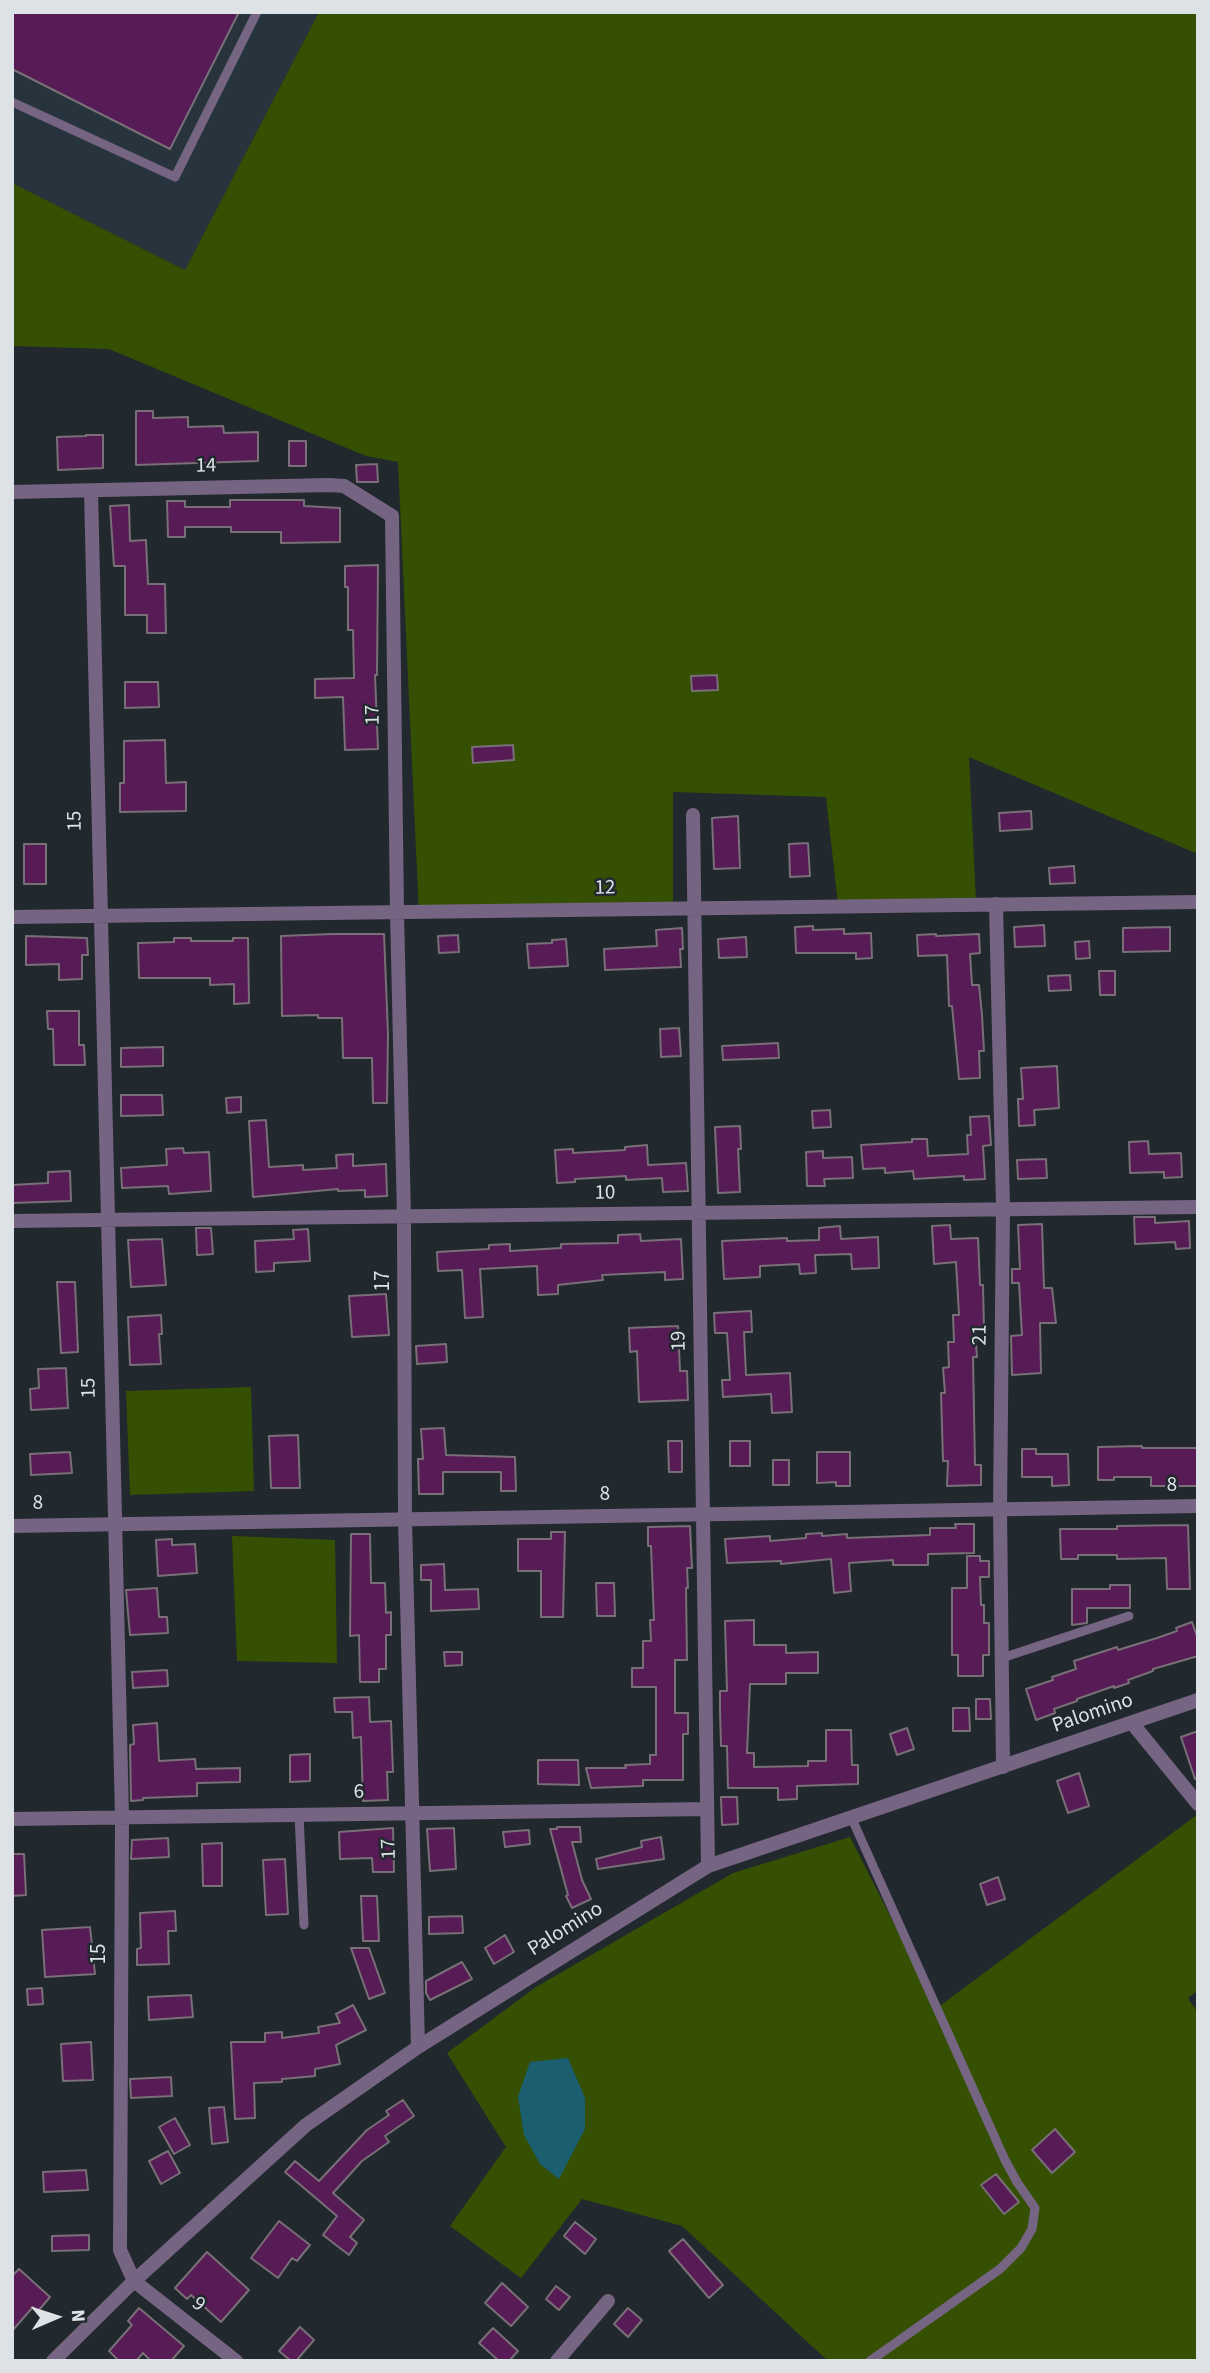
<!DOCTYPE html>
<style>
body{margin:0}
#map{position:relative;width:1210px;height:2373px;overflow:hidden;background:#21282e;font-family:"Source Sans 3",sans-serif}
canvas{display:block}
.frame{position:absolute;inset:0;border:14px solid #dde2e6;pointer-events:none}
.north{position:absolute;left:21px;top:2282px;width:70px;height:70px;-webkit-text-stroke:5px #21282e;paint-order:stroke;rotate:87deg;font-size:19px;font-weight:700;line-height:28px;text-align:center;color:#dde2e6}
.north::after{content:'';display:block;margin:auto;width:24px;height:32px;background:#dde2e6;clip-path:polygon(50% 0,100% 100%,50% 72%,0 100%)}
</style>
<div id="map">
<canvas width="1210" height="2373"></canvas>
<div class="frame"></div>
<div class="north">N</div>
</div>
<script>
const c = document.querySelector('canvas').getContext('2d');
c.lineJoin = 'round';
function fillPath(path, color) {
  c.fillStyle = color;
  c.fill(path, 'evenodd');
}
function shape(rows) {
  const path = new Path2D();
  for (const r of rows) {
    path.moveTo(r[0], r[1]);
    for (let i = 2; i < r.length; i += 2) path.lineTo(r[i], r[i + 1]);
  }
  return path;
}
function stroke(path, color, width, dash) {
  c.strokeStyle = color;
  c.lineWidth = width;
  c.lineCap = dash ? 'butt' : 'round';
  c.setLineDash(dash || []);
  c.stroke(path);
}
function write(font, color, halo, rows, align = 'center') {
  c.font = font + ' "Source Sans 3",sans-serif';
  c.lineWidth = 5;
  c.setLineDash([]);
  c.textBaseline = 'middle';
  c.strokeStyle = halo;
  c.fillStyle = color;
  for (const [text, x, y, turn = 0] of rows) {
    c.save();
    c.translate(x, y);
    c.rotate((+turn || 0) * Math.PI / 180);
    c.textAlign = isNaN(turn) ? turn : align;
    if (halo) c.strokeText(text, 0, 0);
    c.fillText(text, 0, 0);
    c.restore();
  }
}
fillPath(shape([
 [12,12,319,12,185,270,12,183]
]), '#27343d');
fillPath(shape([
 [319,12,1198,12,1198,854,969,757,976,901,838,904,826,797,673,792,673,910,419,914,398,462,366,456,109,349,12,346,12,183,185,270],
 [251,1387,254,1491,130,1495,126,1391],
 [232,1536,335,1540,337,1663,237,1661],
 [1198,1814,1198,1990,1188,1998,1198,2013,1198,2361,828,2361,682,2226,582,2199,521,2278,450,2226,506,2147,447,2053,536,1987,733,1873,850,1837,937,2008]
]), '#355003');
fillPath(shape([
 [568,2058,585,2098,585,2129,559,2179,540,2164,524,2135,518,2097,530,2062]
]), '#1b5e6f');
const building = shape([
 [12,12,239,12,170,149,12,69,12,12],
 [136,411,153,411,153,418,188,417,188,427,223,426,224,433,258,432,258,461,136,465,136,411],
 [86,435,103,435,103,468,58,470,57,437,86,436,86,435],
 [289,441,306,441,306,466,289,466,289,441],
 [377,464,378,482,357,482,356,465,377,464],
 [230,500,304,500,304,506,340,508,340,542,281,543,281,532,231,532,231,527,185,527,185,537,168,537,167,501,185,501,185,507,230,507,230,500],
 [129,505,130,541,146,540,148,584,165,584,166,633,147,633,147,615,125,615,125,566,114,566,110,506,129,505],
 [378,565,377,675,375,675,378,749,345,750,343,697,315,698,315,679,354,678,353,630,348,630,348,587,345,587,345,566,378,565],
 [717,675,718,690,692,691,691,676,717,675],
 [125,682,158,682,159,707,125,708,125,682],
 [165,740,166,783,186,782,186,811,120,812,120,783,124,783,124,741,165,740],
 [513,745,514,760,473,763,472,747,513,745],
 [1031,811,1032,829,1000,831,999,813,1031,811],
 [738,816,740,868,714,869,712,818,738,816],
 [808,843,810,876,790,877,789,844,808,843],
 [24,844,46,844,46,884,24,884,24,844],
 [1074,866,1075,883,1050,884,1049,868,1074,866],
 [1044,925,1045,946,1015,947,1014,927,1044,925],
 [813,926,813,930,844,929,844,934,871,933,872,958,856,959,856,953,796,953,795,927,813,926],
 [1170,927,1170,951,1123,952,1123,928,1170,927],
 [682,928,683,949,680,949,681,967,605,970,604,949,657,946,656,930,682,928],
 [332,934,384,934,388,1034,387,1103,373,1103,372,1058,343,1058,342,1018,318,1018,318,1015,282,1016,281,936,332,934],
 [936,934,936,936,979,934,980,953,970,954,972,985,979,985,982,1015,984,1051,979,1051,980,1078,959,1079,952,1006,949,1006,947,955,918,956,917,935,936,934],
 [458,935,459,952,439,953,438,936,458,935],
 [26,936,87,938,88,955,82,955,82,979,59,980,59,964,26,965,26,936],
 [746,937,747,957,719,958,718,939,746,937],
 [174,938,191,938,191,941,233,941,233,938,248,938,249,1003,234,1004,234,984,210,985,210,978,139,978,138,943,174,942,174,938],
 [566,939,568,966,529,968,527,944,552,943,552,940,566,939],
 [1089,941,1090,958,1076,959,1075,942,1089,941],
 [1099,971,1115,971,1115,995,1100,995,1099,971],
 [1070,975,1071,990,1049,991,1048,976,1070,975],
 [47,1011,79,1011,79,1045,84,1045,85,1065,54,1065,53,1029,48,1029,47,1011],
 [679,1028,681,1056,661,1057,660,1029,679,1028],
 [778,1043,779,1058,723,1060,722,1046,778,1043],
 [163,1047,163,1066,121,1067,121,1048,163,1047],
 [1057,1066,1059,1108,1034,1110,1035,1125,1019,1126,1018,1099,1023,1099,1021,1068,1057,1066],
 [121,1095,162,1095,163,1115,121,1116,121,1095],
 [241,1097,241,1112,227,1113,226,1098,241,1097],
 [830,1110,831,1127,813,1128,812,1111,830,1110],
 [989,1116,991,1145,983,1146,985,1179,964,1180,964,1176,914,1179,913,1171,885,1173,885,1168,863,1169,861,1145,912,1142,912,1139,927,1139,928,1156,968,1154,967,1135,971,1135,970,1117,989,1116],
 [266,1120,269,1167,303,1165,303,1170,337,1168,336,1155,353,1154,353,1166,386,1164,387,1196,365,1197,365,1190,338,1191,338,1189,253,1197,249,1121,266,1120],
 [740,1126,741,1149,738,1149,740,1192,718,1193,715,1127,740,1126],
 [1148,1141,1149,1154,1181,1153,1182,1177,1164,1178,1164,1172,1130,1173,1129,1142,1148,1141],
 [647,1145,648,1165,686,1163,688,1191,663,1192,662,1178,626,1180,626,1176,575,1179,575,1182,557,1183,555,1150,573,1149,573,1153,625,1150,625,1147,647,1145],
 [183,1148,184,1153,209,1152,211,1191,169,1194,168,1186,122,1188,121,1168,167,1165,166,1149,183,1148],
 [823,1151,823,1158,852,1157,853,1178,824,1179,825,1186,807,1186,806,1152,823,1151],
 [1046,1159,1047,1178,1018,1179,1017,1160,1046,1159],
 [70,1171,71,1201,12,1203,12,1185,48,1183,48,1172,70,1171],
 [1134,1217,1155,1217,1155,1223,1189,1221,1190,1248,1176,1249,1175,1242,1135,1244,1134,1217],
 [1042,1224,1044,1288,1052,1288,1056,1323,1040,1323,1041,1373,1012,1375,1011,1336,1022,1335,1019,1283,1012,1283,1012,1269,1020,1269,1018,1225,1042,1224],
 [950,1225,951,1239,978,1238,980,1285,983,1285,984,1330,975,1330,977,1357,973,1357,975,1465,981,1465,981,1485,947,1486,948,1461,943,1461,941,1393,945,1393,943,1368,949,1367,948,1342,954,1342,953,1315,959,1315,956,1262,934,1264,932,1226,950,1225],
 [840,1226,841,1239,878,1237,879,1268,852,1269,851,1254,815,1255,816,1273,800,1274,799,1264,760,1266,760,1277,724,1279,722,1241,787,1238,787,1241,819,1240,819,1228,840,1226],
 [196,1228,211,1228,213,1254,197,1255,196,1228],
 [308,1229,310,1261,274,1263,274,1271,256,1272,255,1241,294,1239,293,1230,308,1229],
 [640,1234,641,1241,681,1239,683,1279,665,1280,665,1272,602,1275,603,1280,558,1285,558,1294,538,1295,537,1266,480,1269,483,1317,465,1318,462,1270,438,1271,437,1252,489,1249,489,1245,510,1244,510,1251,561,1248,561,1244,618,1243,618,1235,640,1234],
 [162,1239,166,1285,131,1287,128,1240,162,1239],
 [57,1282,75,1282,78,1352,61,1353,57,1282],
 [386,1294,389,1335,352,1337,349,1296,386,1294],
 [751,1311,752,1332,744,1332,746,1375,790,1373,792,1412,772,1413,771,1394,723,1397,722,1380,730,1380,727,1333,715,1333,714,1313,751,1311],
 [161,1315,162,1334,159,1334,161,1364,130,1365,128,1317,161,1315],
 [678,1326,680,1371,687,1371,688,1400,639,1402,637,1351,630,1352,629,1328,678,1326],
 [446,1344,447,1362,417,1364,416,1346,446,1344],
 [66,1368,68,1408,31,1410,30,1389,39,1388,38,1369,66,1368],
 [444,1428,446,1455,515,1457,516,1491,501,1491,501,1472,443,1472,443,1494,419,1494,418,1459,423,1459,421,1429,444,1428],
 [298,1435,300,1488,271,1488,269,1436,298,1435],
 [668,1441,682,1441,682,1472,669,1472,668,1441],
 [730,1441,750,1441,750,1466,730,1466,730,1441],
 [1142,1446,1142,1448,1198,1448,1198,1486,1151,1486,1151,1477,1114,1477,1114,1480,1098,1480,1098,1447,1142,1446],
 [1022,1449,1036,1449,1036,1454,1068,1454,1069,1485,1052,1486,1052,1477,1022,1477,1022,1449],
 [70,1452,72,1473,31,1475,30,1454,70,1452],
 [817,1452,850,1452,850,1486,836,1486,836,1482,817,1483,817,1452],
 [773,1460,789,1460,789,1485,773,1485,773,1460],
 [955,1524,974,1524,974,1553,928,1554,928,1565,893,1565,893,1560,849,1563,851,1591,834,1593,831,1559,781,1564,781,1561,727,1563,725,1539,770,1536,770,1541,806,1538,806,1534,822,1533,822,1536,847,1534,847,1538,930,1535,930,1528,956,1528,955,1524],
 [1188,1525,1190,1589,1167,1589,1166,1558,1117,1559,1117,1555,1078,1555,1078,1559,1061,1559,1060,1529,1117,1529,1117,1526,1188,1525],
 [690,1526,692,1568,687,1568,688,1588,686,1588,687,1660,675,1660,675,1713,688,1713,688,1734,683,1734,683,1780,643,1780,643,1786,591,1788,586,1768,626,1768,625,1765,650,1764,650,1755,656,1755,656,1687,632,1687,632,1668,643,1668,643,1641,651,1641,650,1620,654,1620,651,1546,648,1546,648,1527,690,1526],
 [551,1532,565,1532,563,1617,541,1617,541,1571,518,1571,518,1539,551,1539,551,1532],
 [351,1534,370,1534,371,1583,385,1583,386,1613,391,1612,391,1635,386,1635,386,1669,379,1669,379,1682,360,1682,359,1635,350,1636,351,1534],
 [172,1539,172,1545,195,1544,197,1573,158,1576,156,1540,172,1539],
 [967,1556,980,1556,980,1561,989,1561,989,1577,980,1577,981,1605,984,1605,984,1623,989,1623,989,1655,983,1655,983,1676,958,1676,958,1655,952,1655,952,1588,967,1588,967,1556],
 [444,1564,445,1590,478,1589,479,1609,431,1611,431,1580,421,1580,421,1565,444,1564],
 [596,1583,614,1583,615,1616,597,1616,596,1583],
 [1110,1585,1130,1585,1130,1608,1087,1608,1087,1623,1072,1625,1072,1589,1110,1589,1110,1585],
 [157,1588,159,1617,167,1617,168,1633,130,1635,126,1590,157,1588],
 [754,1620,754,1645,786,1645,786,1653,818,1652,818,1673,786,1673,786,1684,750,1684,747,1753,754,1753,754,1767,808,1766,808,1761,826,1761,826,1730,851,1730,852,1765,858,1765,858,1784,797,1786,797,1799,778,1800,778,1788,728,1788,727,1746,721,1746,720,1711,720,1691,727,1691,725,1621,754,1620],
 [1192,1622,1198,1639,1198,1656,1153,1669,1153,1671,1128,1680,1129,1683,1114,1688,1114,1686,1077,1699,1077,1701,1054,1709,1055,1713,1036,1720,1026,1689,1053,1680,1052,1677,1076,1669,1074,1661,1117,1647,1118,1650,1157,1638,1177,1631,1176,1628,1192,1622],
 [444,1652,462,1652,462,1665,445,1666,444,1652],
 [167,1670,168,1686,133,1688,132,1672,167,1670],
 [369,1697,370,1722,391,1721,393,1772,387,1772,388,1800,363,1801,361,1737,353,1738,352,1712,335,1712,334,1698,369,1697],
 [976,1699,990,1699,991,1719,976,1719,976,1699],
 [953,1708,969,1708,970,1731,953,1731,953,1708],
 [157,1723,159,1761,195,1759,196,1769,240,1768,240,1782,197,1783,197,1796,143,1798,143,1800,131,1801,130,1745,134,1744,133,1725,157,1723],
 [907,1728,914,1749,897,1755,890,1734,907,1728],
 [1198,1731,1198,1778,1195,1779,1181,1737,1198,1731],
 [310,1754,310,1781,290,1782,290,1755,310,1754],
 [538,1760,578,1760,579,1785,538,1784,538,1760],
 [1079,1773,1089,1806,1068,1813,1057,1781,1079,1773],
 [721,1797,737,1797,738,1824,722,1825,721,1797],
 [557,1827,580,1827,581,1842,572,1842,582,1880,591,1899,572,1908,566,1896,568,1895,550,1829,557,1829,557,1827],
 [393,1828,394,1872,373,1872,372,1858,340,1859,339,1832,393,1828],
 [454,1828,456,1869,430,1871,427,1829,454,1828],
 [529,1830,530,1844,505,1847,503,1832,529,1830],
 [661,1837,664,1859,598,1869,596,1859,642,1847,641,1841,661,1837],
 [168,1838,169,1857,131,1859,132,1840,168,1838],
 [222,1843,222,1886,203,1886,202,1844,222,1843],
 [12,1854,24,1854,26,1895,12,1896,12,1854],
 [285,1859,288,1914,266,1915,263,1860,285,1859],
 [998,1877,1005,1899,987,1905,980,1884,998,1877],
 [361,1896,377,1896,379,1941,363,1941,361,1896],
 [175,1911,176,1931,168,1931,169,1964,137,1965,137,1949,141,1948,140,1913,175,1911],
 [462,1916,463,1933,429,1934,429,1917,462,1916],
 [90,1927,95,1974,45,1977,42,1930,90,1927],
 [505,1935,514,1952,494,1964,485,1948,505,1935],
 [351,1948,369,1948,385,1993,369,1999,351,1948],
 [462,1962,472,1979,430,2000,426,1993,426,1981,462,1962],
 [42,1988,43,2004,28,2005,27,1989,42,1988],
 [191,1995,193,2017,149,2020,148,1997,191,1995],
 [353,2005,366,2030,336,2045,340,2064,315,2069,315,2076,282,2079,282,2082,254,2083,255,2118,235,2119,231,2042,265,2042,265,2033,282,2032,282,2038,319,2033,318,2027,340,2023,336,2014,353,2005],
 [91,2042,93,2080,63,2081,61,2044,91,2042],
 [171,2077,172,2096,131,2098,130,2079,171,2077],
 [403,2100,414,2116,385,2136,389,2142,362,2161,333,2193,364,2220,350,2237,357,2243,349,2255,323,2235,337,2216,285,2172,295,2161,319,2181,367,2130,389,2115,386,2111,403,2100],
 [224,2107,228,2142,212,2144,209,2108,224,2107],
 [175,2118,190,2145,174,2154,159,2127,175,2118],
 [1055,2129,1075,2152,1052,2173,1032,2150,1055,2129],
 [168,2151,180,2173,161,2184,149,2161,168,2151],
 [86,2170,88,2190,44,2192,43,2172,86,2170],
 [996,2174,1019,2202,1004,2214,981,2185,996,2174],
 [279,2221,310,2245,297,2261,292,2258,278,2278,251,2258,279,2221],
 [575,2222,596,2239,585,2254,564,2236,575,2222],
 [89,2235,89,2250,52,2251,52,2236,89,2235],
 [683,2239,723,2285,709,2298,669,2251,683,2239],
 [207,2252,249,2290,221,2322,191,2295,187,2299,175,2288,207,2252],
 [19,2269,50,2297,38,2311,33,2307,12,2331,12,2276,19,2269],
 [502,2283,528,2307,511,2326,485,2303,502,2283],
 [556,2286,570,2297,559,2310,546,2299,556,2286],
 [139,2308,184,2346,171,2361,151,2361,143,2353,136,2361,119,2361,109,2351,132,2325,128,2321,139,2308],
 [628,2308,642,2320,628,2337,614,2324,628,2308],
 [300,2327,314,2340,296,2361,291,2361,279,2351,300,2327],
 [493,2328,518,2351,509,2361,499,2361,479,2343,493,2328]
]);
fillPath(building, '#571b55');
stroke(building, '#786f77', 2);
stroke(shape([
 [12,102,175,177,257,12],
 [1002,1658,1129,1616],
 [299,1814,304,1925],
 [852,1819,1005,2160,1017,2182,1035,2208,1032,2229,1021,2248,1000,2269,870,2361]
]), '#766483', 9);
stroke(shape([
 [91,491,122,1817,120,2250,134,2281,236,2361],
 [12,492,329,485,344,486,392,516,397,912,404,1217,405,1519,418,2047],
 [693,815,708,1866],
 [996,904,1003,1208,1000,1510,1003,1767],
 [12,917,1198,902],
 [12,1221,1198,1207],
 [1132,1723,1198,1804],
 [12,1819,707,1809],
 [557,2361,608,2301]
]), '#766483', 14);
stroke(shape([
 [12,1526,1198,1506],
 [53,2361,134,2281,306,2125,418,2047,708,1866,1198,1700]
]), '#766483', 14);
write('21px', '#dde2e6', '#21282e', [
 ["14",206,467,-1],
 ["17",374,715,-91],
 ["15",76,821,-91],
 ["12",605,889,-1],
 ["10",605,1194,-1],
 ["17",384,1281,-90],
 ["21",981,1335,-89],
 ["19",680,1341,-91],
 ["15",90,1388,-91],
 ["8",1172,1486,-1],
 ["8",605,1495,-1],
 ["8",38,1504,-1],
 ["Palomino",1093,1714,-19],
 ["6",359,1793,-1],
 ["17",390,1849,-92],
 ["Palomino",566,1930,-32],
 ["15",100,1954,-90],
 ["9",198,2305,38]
]);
</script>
